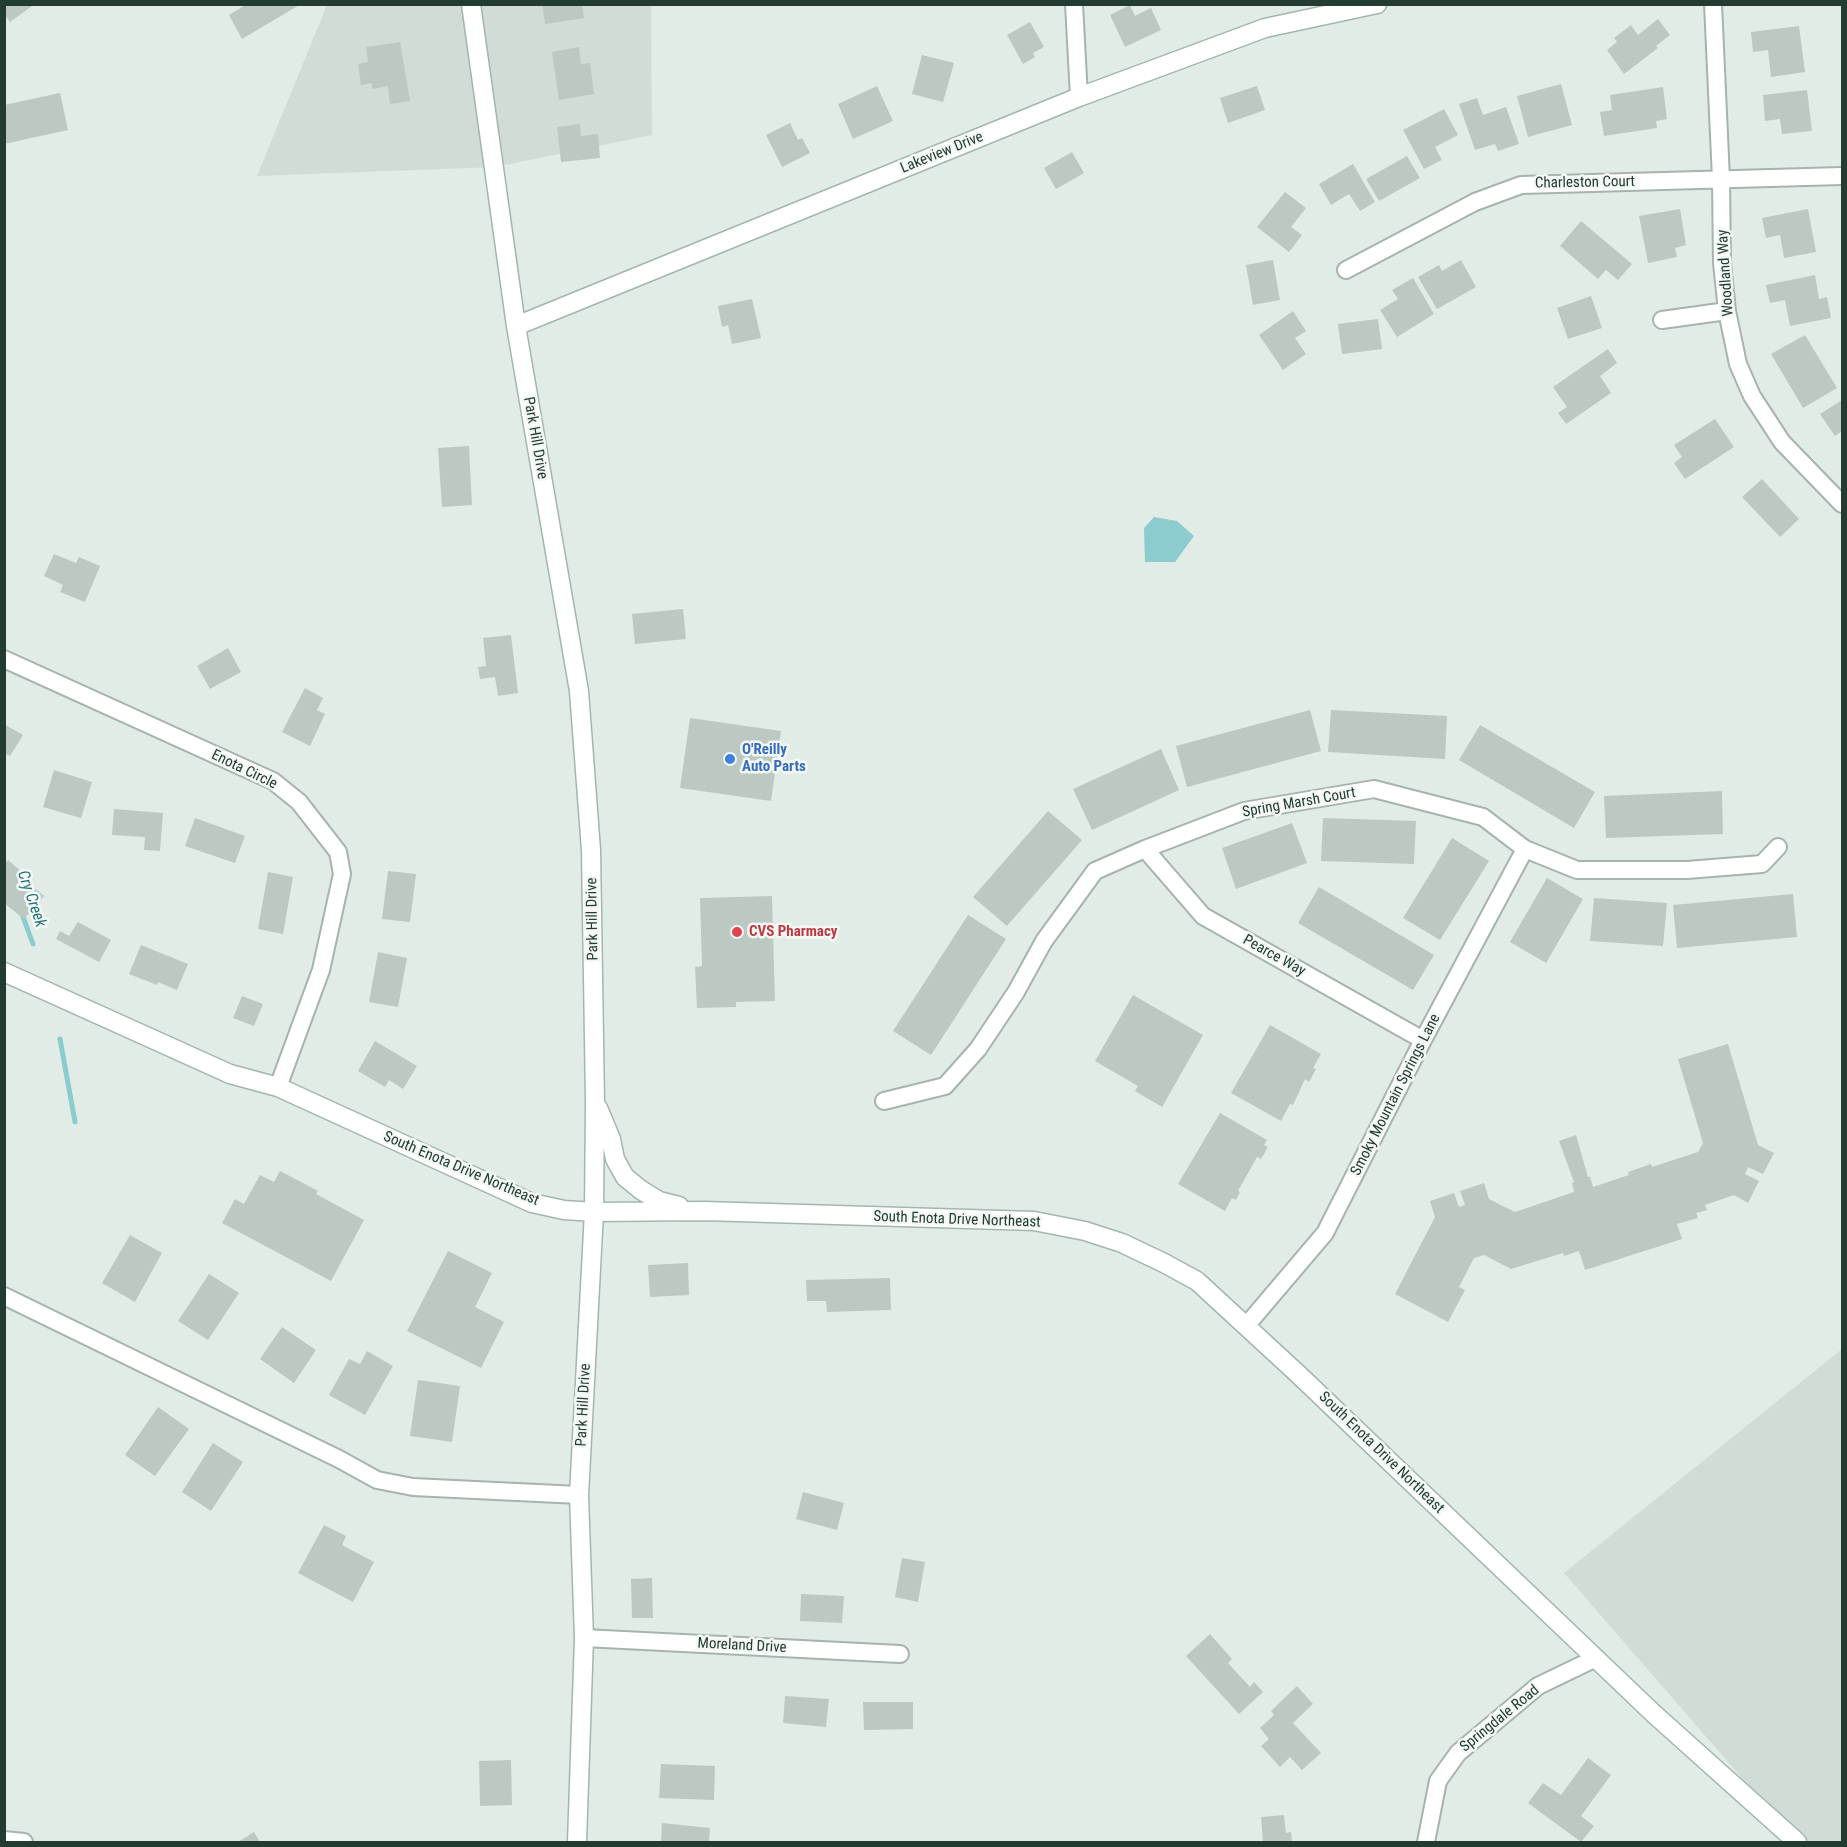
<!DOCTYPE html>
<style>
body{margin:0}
#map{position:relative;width:1847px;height:1847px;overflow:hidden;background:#e2ece6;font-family:"Roboto Condensed",sans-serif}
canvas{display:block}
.frame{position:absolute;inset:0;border:6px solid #233c32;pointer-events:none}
</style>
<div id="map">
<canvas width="1847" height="1847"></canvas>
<div class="frame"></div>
</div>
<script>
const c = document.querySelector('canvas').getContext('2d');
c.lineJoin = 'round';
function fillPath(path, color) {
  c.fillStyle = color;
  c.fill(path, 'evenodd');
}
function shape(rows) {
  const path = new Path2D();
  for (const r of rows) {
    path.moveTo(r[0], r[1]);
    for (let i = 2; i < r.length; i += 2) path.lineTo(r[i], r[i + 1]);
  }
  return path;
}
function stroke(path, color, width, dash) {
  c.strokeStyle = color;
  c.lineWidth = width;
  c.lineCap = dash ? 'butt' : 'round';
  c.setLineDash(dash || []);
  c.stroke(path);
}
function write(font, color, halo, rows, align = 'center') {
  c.font = font + ' "Roboto Condensed",sans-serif';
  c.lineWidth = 5;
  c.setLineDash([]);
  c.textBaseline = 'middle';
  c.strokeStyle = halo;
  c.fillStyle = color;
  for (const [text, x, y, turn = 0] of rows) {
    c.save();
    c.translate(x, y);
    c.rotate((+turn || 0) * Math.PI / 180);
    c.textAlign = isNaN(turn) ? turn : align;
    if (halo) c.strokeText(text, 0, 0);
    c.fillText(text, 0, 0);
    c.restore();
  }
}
fillPath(shape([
 [327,5,651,5,652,135,495,167,257,176],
 [1842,1349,1842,1842,1808,1842,1754,1792,1564,1573]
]), '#d0dcd5');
fillPath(shape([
 [1154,517,1177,521,1194,536,1175,562,1145,562,1144,528]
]), '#8ccccf');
stroke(shape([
 [22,914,33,944],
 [60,1039,75,1122]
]), '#8ccccf', 5);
fillPath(shape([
 [4,4,35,4,10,22,4,14],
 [247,4,301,4,242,39,229,15],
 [542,4,582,4,584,18,545,24],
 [1130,5,1135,16,1151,8,1161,30,1125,47,1110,15],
 [1658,19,1670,35,1656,46,1658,48,1624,74,1607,50,1617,42,1614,38,1631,25,1638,35],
 [1030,22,1044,47,1033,53,1035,57,1023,64,1007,35],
 [1799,26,1805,72,1771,77,1768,50,1753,52,1751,32],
 [400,42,410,101,390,104,388,86,372,89,372,83,361,85,358,64,368,62,366,47],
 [579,47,581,64,590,63,594,94,559,100,552,52],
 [922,55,954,63,943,102,912,94],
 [1561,84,1572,125,1528,137,1517,96],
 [877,86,893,121,853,139,838,104],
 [1257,86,1265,110,1228,123,1220,98],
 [1663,87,1667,119,1656,121,1657,128,1604,136,1600,112,1612,110,1610,95],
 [1807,90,1812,131,1782,134,1780,119,1765,121,1763,95],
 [60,93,68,130,4,144,4,105],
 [1477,98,1483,115,1506,107,1519,144,1498,151,1495,144,1475,150,1459,104],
 [1444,109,1458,135,1435,147,1442,160,1424,169,1403,130],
 [790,123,798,140,802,138,810,153,782,167,766,135],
 [580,124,581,136,598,134,600,158,561,162,557,127],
 [1072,152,1084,173,1056,189,1044,168],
 [1407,156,1420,178,1379,201,1366,179],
 [1353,164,1375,202,1360,211,1349,194,1331,205,1319,184],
 [1285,192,1306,208,1291,227,1302,235,1289,252,1257,227],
 [1680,209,1686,245,1675,248,1677,257,1648,263,1639,216],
 [1808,209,1816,252,1784,258,1780,235,1766,238,1762,218],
 [1581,221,1632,264,1618,280,1606,270,1598,279,1560,246],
 [1273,260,1280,300,1253,305,1246,265],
 [1461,260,1476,287,1437,309,1418,277,1439,265,1442,271],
 [1815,275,1819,299,1827,297,1831,318,1790,326,1785,300,1770,303,1766,285],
 [1413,278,1434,314,1397,337,1380,310,1398,299,1392,290],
 [1591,296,1602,328,1568,339,1557,308],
 [752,299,761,338,732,344,728,325,722,327,718,306],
 [1293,311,1306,331,1295,338,1306,354,1283,370,1259,335],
 [1378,319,1382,349,1342,354,1338,324],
 [1805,335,1837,388,1803,408,1771,354],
 [1608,349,1617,363,1600,376,1611,393,1566,424,1558,413,1567,407,1553,387],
 [1842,400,1842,431,1835,436,1820,414],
 [1715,419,1734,447,1685,479,1674,463,1682,457,1674,445],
 [469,446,472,505,442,507,438,448],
 [1762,479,1799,519,1780,537,1742,497],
 [54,554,76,563,79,557,100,566,85,602,60,592,63,585,44,576],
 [683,609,686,639,635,644,632,614],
 [511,635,518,693,498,696,495,677,480,679,478,667,486,666,483,638],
 [228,648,241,672,210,689,197,666],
 [305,688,323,698,317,710,325,714,310,746,282,732],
 [1310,710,1321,751,1187,787,1176,746],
 [1331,710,1447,716,1445,759,1328,752],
 [690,718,781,731,771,801,680,788],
 [4,724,23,735,10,756,4,753],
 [1480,725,1595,792,1574,828,1459,760],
 [1161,749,1179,790,1092,830,1073,789],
 [54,770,92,782,81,818,43,807],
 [1722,791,1723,834,1606,838,1604,796],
 [114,809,163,813,160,851,144,850,145,837,112,835],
 [1048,811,1082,840,1007,926,973,897],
 [195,818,245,836,235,863,185,846],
 [1323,818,1416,821,1414,864,1321,861],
 [1292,823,1307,863,1236,889,1222,848],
 [1452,838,1489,861,1440,940,1403,918],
 [8,860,23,873,21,877,44,896,24,919,4,903,4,864],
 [388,871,416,874,410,922,382,919],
 [268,872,293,877,283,934,258,929],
 [1547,878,1583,899,1546,963,1510,942],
 [1319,887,1434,955,1413,990,1298,923],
 [1793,894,1797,937,1677,948,1673,905],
 [772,896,775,1001,736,1002,736,1007,697,1008,695,967,702,966,700,898],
 [1594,898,1667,903,1663,946,1590,941],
 [968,915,1006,939,931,1055,893,1031],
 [78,922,111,940,99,962,56,939,60,931,69,936],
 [141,945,188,964,177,990,158,982,157,985,129,974],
 [378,952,407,958,398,1007,369,1002],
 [1133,995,1203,1035,1162,1107,1135,1091,1138,1086,1095,1061],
 [242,996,263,1004,254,1026,233,1018],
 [1270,1025,1321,1054,1313,1068,1316,1069,1309,1082,1305,1079,1293,1105,1290,1104,1281,1121,1231,1093],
 [375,1041,417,1066,403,1089,389,1080,385,1087,358,1071],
 [1728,1044,1758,1145,1774,1153,1763,1174,1748,1167,1745,1174,1759,1181,1748,1203,1734,1195,1705,1205,1707,1210,1696,1213,1698,1218,1677,1224,1682,1239,1585,1270,1579,1251,1564,1256,1563,1253,1511,1269,1484,1255,1474,1258,1459,1287,1465,1290,1448,1322,1395,1294,1435,1217,1430,1201,1454,1193,1459,1207,1465,1205,1460,1191,1484,1183,1489,1199,1515,1212,1574,1192,1572,1183,1574,1182,1559,1141,1576,1135,1588,1177,1590,1177,1593,1187,1629,1175,1628,1172,1651,1164,1652,1167,1698,1152,1703,1143,1678,1059],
 [1220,1113,1267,1140,1264,1145,1268,1147,1261,1159,1257,1157,1238,1191,1240,1192,1236,1200,1232,1198,1225,1211,1178,1184],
 [280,1171,318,1191,316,1194,364,1220,331,1281,222,1223,235,1199,244,1204,260,1175,274,1182],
 [130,1235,162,1253,135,1302,102,1283],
 [448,1251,492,1273,475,1307,504,1322,481,1368,407,1331],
 [688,1263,689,1295,650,1297,648,1265],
 [209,1274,239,1293,208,1340,178,1321],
 [890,1278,891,1310,827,1312,826,1301,807,1301,806,1280],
 [282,1327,316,1350,294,1383,260,1359],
 [367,1351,393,1366,365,1415,329,1395,349,1359,360,1364],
 [418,1380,460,1386,452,1442,410,1436],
 [158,1407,189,1429,155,1476,125,1455],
 [213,1443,243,1462,211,1511,182,1492],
 [803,1492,844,1503,837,1530,796,1519],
 [324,1525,346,1536,342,1545,374,1562,353,1602,298,1573],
 [902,1558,925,1562,918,1602,895,1597],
 [652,1578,653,1618,632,1618,631,1579],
 [801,1594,844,1596,842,1623,800,1621],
 [1210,1634,1232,1659,1228,1663,1250,1687,1254,1682,1263,1692,1239,1714,1186,1656],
 [1297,1686,1313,1704,1293,1723,1321,1753,1302,1770,1290,1757,1280,1767,1261,1746,1269,1739,1260,1728,1274,1715,1271,1711],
 [785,1696,829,1699,826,1727,783,1723],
 [863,1702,913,1702,913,1729,864,1730],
 [1588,1758,1611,1775,1581,1816,1594,1826,1581,1842,1528,1803,1543,1783,1561,1795],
 [511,1760,512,1805,480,1806,479,1761],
 [661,1764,715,1766,714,1800,659,1798],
 [1284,1815,1286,1833,1291,1832,1292,1842,1263,1842,1261,1817],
 [662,1823,710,1828,709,1842,661,1842],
 [254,1832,260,1842,238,1842]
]), '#bbc9c2');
const street = shape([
 [1074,4,1079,97],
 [1713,4,1721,179,1722,263,1727,311,1738,364,1752,396,1782,442,1842,504],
 [1346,270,1475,202,1521,185,1842,176],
 [1662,320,1727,311],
 [4,659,273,781,299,802,338,852,342,874,321,970,278,1087],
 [1145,849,1203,916,1423,1040],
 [884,1101,945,1086,978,1049,1016,992,1044,941,1095,871,1145,849,1244,811,1374,789,1483,817,1525,849,1577,870,1687,870,1762,864,1778,847],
 [4,1296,339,1459,377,1480,413,1487,579,1495],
 [1246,1326,1325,1233,1423,1040,1525,849],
 [584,1638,900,1654],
 [4,1840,24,1842],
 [1426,1842,1438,1781,1458,1753,1538,1686,1596,1658]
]);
const secondary = shape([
 [471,4,516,326,579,691,591,850,595,1102,594,1212,579,1495,584,1638,577,1842],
 [516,326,1079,97,1265,28,1377,4],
 [4,972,230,1074,278,1087,532,1203,564,1210,594,1212,704,1211,1034,1221,1085,1231,1122,1243,1164,1263,1197,1281,1298,1374,1654,1714,1797,1842],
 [598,1108,611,1139,615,1159,625,1177,641,1190,659,1201,679,1206]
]);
stroke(street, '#a5b4ac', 20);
stroke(secondary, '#a1b7ad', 21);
stroke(street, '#fff', 16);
stroke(secondary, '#fff', 18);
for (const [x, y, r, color] of [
 [730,759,6,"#3f7fe0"],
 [737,932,6,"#e0444e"]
]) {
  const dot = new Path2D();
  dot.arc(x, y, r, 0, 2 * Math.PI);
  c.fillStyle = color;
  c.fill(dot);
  stroke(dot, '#f3f8f5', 2);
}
write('15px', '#233c32', '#f3f8f5', [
 ["Lakeview Drive",942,153,-22],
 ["Charleston Court",1585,183,-1],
 ["Woodland Way",1726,273,-94],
 ["Park Hill Drive",535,438,80],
 ["Enota Circle",244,770,26],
 ["Spring Marsh Court",1299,803,-10],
 ["Park Hill Drive",593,919,-91],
 ["Pearce Way",1274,956,29],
 ["Smoky Mountain Springs Lane",1396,1095,-63],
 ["South Enota Drive Northeast",461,1169,23],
 ["South Enota Drive Northeast",957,1220,2],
 ["Park Hill Drive",584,1405,-87],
 ["South Enota Drive Northeast",1381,1453,44],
 ["Moreland Drive",742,1646,3],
 ["Springdale Road",1500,1719,-39]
]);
write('bold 15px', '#366cbe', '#f3f8f5', [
 ["O'Reilly",742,750],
 ["Auto Parts",742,767]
], 'left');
write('bold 15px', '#be3a42', '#f3f8f5', [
 ["CVS Pharmacy",749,932]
], 'left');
write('italic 16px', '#1f7276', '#f3f8f5', [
 ["Cry Creek",31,899,71]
]);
</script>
